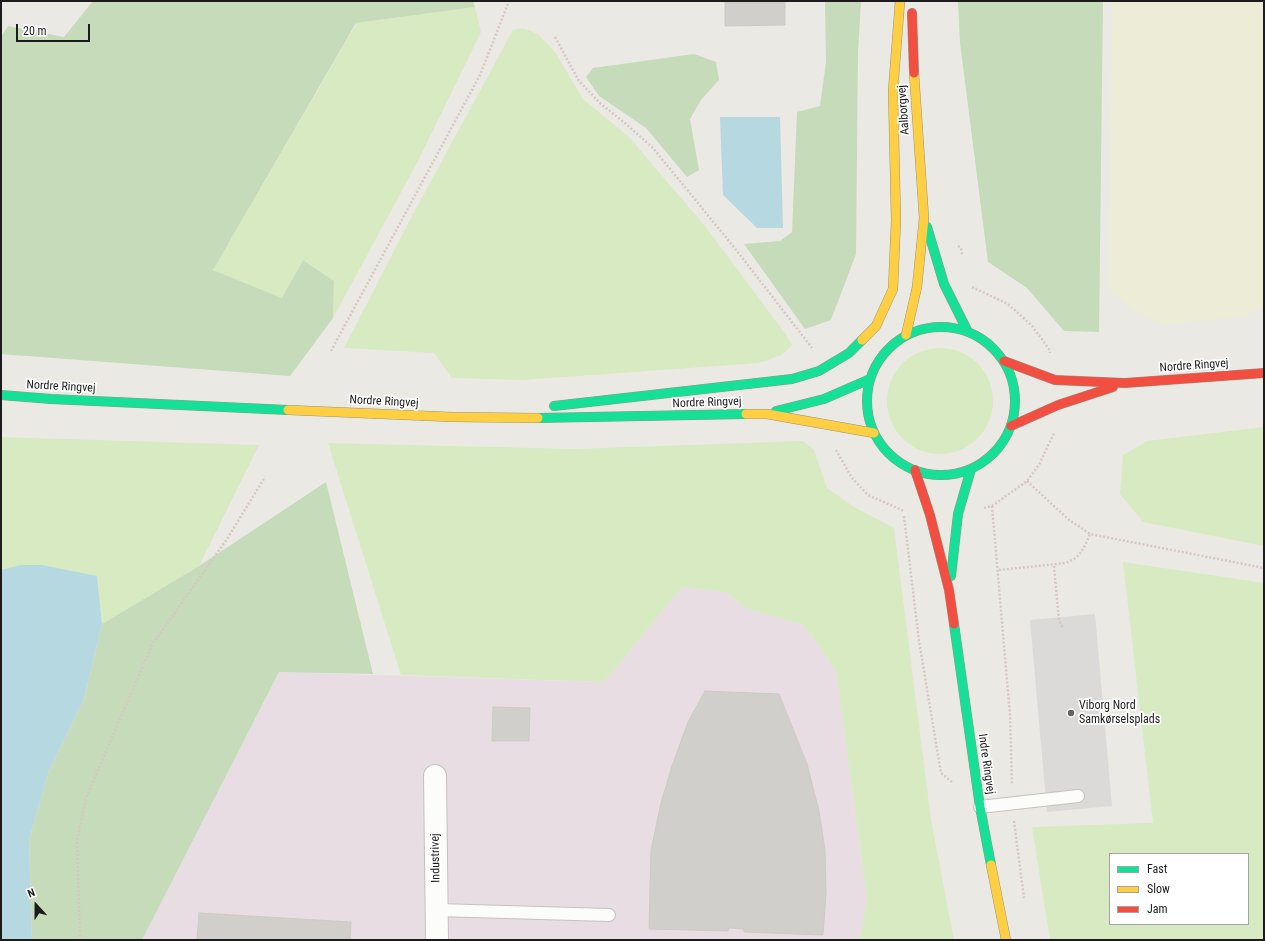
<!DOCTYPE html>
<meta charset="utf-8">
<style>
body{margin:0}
#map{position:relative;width:1265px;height:941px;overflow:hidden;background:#ebe9e4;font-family:"Roboto Condensed",sans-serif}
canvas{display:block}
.frame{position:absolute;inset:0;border:2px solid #1c1c1c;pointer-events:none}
.legend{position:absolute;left:1109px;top:853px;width:140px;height:72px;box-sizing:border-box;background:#fff;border:1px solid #a4a4a4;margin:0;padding:5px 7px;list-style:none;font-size:12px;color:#1c1c1c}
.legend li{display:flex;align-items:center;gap:8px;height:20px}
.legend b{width:20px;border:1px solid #a4a4a4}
.north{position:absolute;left:16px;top:885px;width:40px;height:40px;-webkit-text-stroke:3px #fff;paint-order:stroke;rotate:339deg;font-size:11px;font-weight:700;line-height:16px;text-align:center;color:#1c1c1c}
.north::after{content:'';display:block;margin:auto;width:14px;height:18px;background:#1c1c1c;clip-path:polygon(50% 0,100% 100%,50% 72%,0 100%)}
.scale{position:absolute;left:16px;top:24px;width:74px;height:18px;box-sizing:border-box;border:2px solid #1c1c1c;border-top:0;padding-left:5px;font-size:12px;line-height:14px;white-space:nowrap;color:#1c1c1c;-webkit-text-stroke:3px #fff;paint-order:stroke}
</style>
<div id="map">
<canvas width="1265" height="941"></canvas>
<div class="frame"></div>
<ul class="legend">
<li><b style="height:5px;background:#16e098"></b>Fast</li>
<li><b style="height:5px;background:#ffcf43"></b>Slow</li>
<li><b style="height:5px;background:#f24e42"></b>Jam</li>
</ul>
<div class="north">N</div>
<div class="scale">20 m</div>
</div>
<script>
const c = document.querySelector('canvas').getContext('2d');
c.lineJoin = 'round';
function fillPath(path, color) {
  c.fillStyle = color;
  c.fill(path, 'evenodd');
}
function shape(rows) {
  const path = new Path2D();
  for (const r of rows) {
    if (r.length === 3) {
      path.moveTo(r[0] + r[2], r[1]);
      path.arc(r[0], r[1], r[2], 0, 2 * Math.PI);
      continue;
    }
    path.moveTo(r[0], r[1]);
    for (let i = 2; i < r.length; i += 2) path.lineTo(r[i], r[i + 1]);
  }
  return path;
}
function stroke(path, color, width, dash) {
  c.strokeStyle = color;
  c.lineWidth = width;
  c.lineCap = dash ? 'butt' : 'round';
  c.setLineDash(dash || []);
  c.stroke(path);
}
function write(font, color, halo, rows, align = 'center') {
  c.font = font + ' "Roboto Condensed",sans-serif';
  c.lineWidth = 3.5;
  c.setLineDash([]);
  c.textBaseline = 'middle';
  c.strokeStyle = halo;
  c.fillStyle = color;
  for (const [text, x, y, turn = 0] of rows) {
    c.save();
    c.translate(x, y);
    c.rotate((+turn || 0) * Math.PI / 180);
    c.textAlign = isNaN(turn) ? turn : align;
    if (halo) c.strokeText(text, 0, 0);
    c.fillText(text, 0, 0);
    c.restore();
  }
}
fillPath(shape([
 [682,587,726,592,747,609,804,625,836,671,867,898,860,940,142,940,279,672,604,682]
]), '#e9dde4');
fillPath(shape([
 [1112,1,1264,1,1264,307,1245,316,1163,325,1131,309,1108,288]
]), '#ececd7');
fillPath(shape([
 [475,7,481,32,418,161,333,318,334,281,303,260,282,298,213,270,357,23],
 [523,28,538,34,555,52,583,99,629,137,705,226,787,336,792,345,782,355,759,363,523,380,452,378,434,353,344,348,412,216,513,30],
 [940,401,53],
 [1264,427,1264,546,1143,522,1120,494,1123,455,1147,441],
 [1,437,259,445,199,566,102,624,97,576,1,570],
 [803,441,814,450,827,488,854,507,894,528,931,820,954,940,860,940,867,898,836,671,804,625,747,609,726,592,682,587,604,682,401,675,328,443,575,449],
 [1123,562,1264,583,1264,940,1050,940,1032,827,1153,823],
 [1110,854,1248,854,1248,924,1110,924]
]), '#d8eac1');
fillPath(shape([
 [93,1,473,1,475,7,356,23,213,270,282,298,303,260,334,281,333,318,290,376,1,354,1,37,8,26,64,37],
 [825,1,861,1,858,52,856,254,831,320,805,329,744,244,780,241,792,232,797,112,820,106,826,62],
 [958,1,1103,1,1099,332,1064,331,1027,288,988,262,960,43],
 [694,54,716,62,719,80,701,100,690,119,699,170,687,177,646,128,599,96,586,77,593,68],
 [326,482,373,674,279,672,142,940,32,940,29,840,49,771,84,699,102,624,199,566]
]), '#c6dbb9');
fillPath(shape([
 [1095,614,1112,806,1047,812,1030,620]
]), '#dbdad8');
fillPath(shape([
 [780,117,783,228,757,228,723,195,720,117],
 [20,565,42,565,97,576,102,624,84,699,49,771,29,840,32,940,1,940,1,570]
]), '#b6d8e0');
const building = shape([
 [725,1,785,1,785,25,725,26,725,1],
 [705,691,779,694,807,764,819,811,825,850,826,893,823,935,744,932,744,929,729,928,728,931,649,929,651,850,661,803,672,766,688,722,705,691],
 [493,707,530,708,529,741,492,741,493,707],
 [199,913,351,922,350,940,197,940,199,913]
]);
fillPath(building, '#d1cfcb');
stroke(building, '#cecac5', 1);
const lane = shape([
 [980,807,1078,796],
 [437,910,609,915]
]);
const street = shape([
 [435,776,437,940]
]);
const fast = shape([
 [927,227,944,284,968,332],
 [941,401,74],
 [1,395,51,399,288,410],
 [554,406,792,379,819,371,849,353,862,340],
 [776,411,824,399,870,379],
 [538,418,746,414],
 [951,576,958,514,971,469],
 [954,624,980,807,991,865]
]);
const slow = shape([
 [906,335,917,287,924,218,914,73],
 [862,340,876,326,893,289,896,220,893,91,900,1],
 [288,410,452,417,538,418],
 [746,414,767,414,874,433],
 [991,865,1006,940]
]);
const jam = shape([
 [912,13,914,73],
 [1004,361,1055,380,1125,383,1264,373],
 [1011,426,1058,405,1113,387],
 [915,470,930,515,949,590,954,624]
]);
stroke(lane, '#c3c2c0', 14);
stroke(street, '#c3c2c0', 24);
stroke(fast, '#94957c', 10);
stroke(slow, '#94957c', 10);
stroke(jam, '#94957c', 10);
stroke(shape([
 [555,37,579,81,600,103,626,124,653,148,737,251,812,348],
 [958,246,961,248,962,255],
 [972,287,1008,304,1032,326,1049,349,1050,353],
 [331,351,480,75,509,1],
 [836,450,852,478,868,495,904,511],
 [1027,481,1068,519,1090,534,1264,568],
 [992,506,1010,715,1012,785],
 [984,508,992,506,1027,481,1040,463,1054,433],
 [904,516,919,641,941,773,953,783],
 [1054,566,1059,621,1063,628],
 [999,570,1066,563,1076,558,1084,548,1090,534],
 [1014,821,1024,898],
 [80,940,77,841,86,798,152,645,227,539,265,477]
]), '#d7c7c3', 2.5, [2, 2]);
stroke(lane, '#fcfcfb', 12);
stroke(street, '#fcfcfb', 22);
stroke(fast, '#16e098', 9);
stroke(slow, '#ffcf43', 9);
stroke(jam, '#f24e42', 9);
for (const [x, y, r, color] of [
 [1071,713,4,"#646462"]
]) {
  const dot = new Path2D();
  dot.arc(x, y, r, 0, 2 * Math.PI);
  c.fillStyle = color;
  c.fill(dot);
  stroke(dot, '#fff', 1.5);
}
write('12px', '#1c1c1c', '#fff', [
 ["Aalborgvej",904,110,-94],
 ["Nordre Ringvej",1194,366,-4],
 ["Nordre Ringvej",61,387,3],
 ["Nordre Ringvej",384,402,3],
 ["Nordre Ringvej",707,403,-2],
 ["Indre Ringvej",986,764,82],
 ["Industrivej",436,858,-91]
]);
write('12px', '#1c1c1c', '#fff', [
 ["Viborg Nord",1079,706],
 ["Samkørselsplads",1079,720]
], 'left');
</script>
